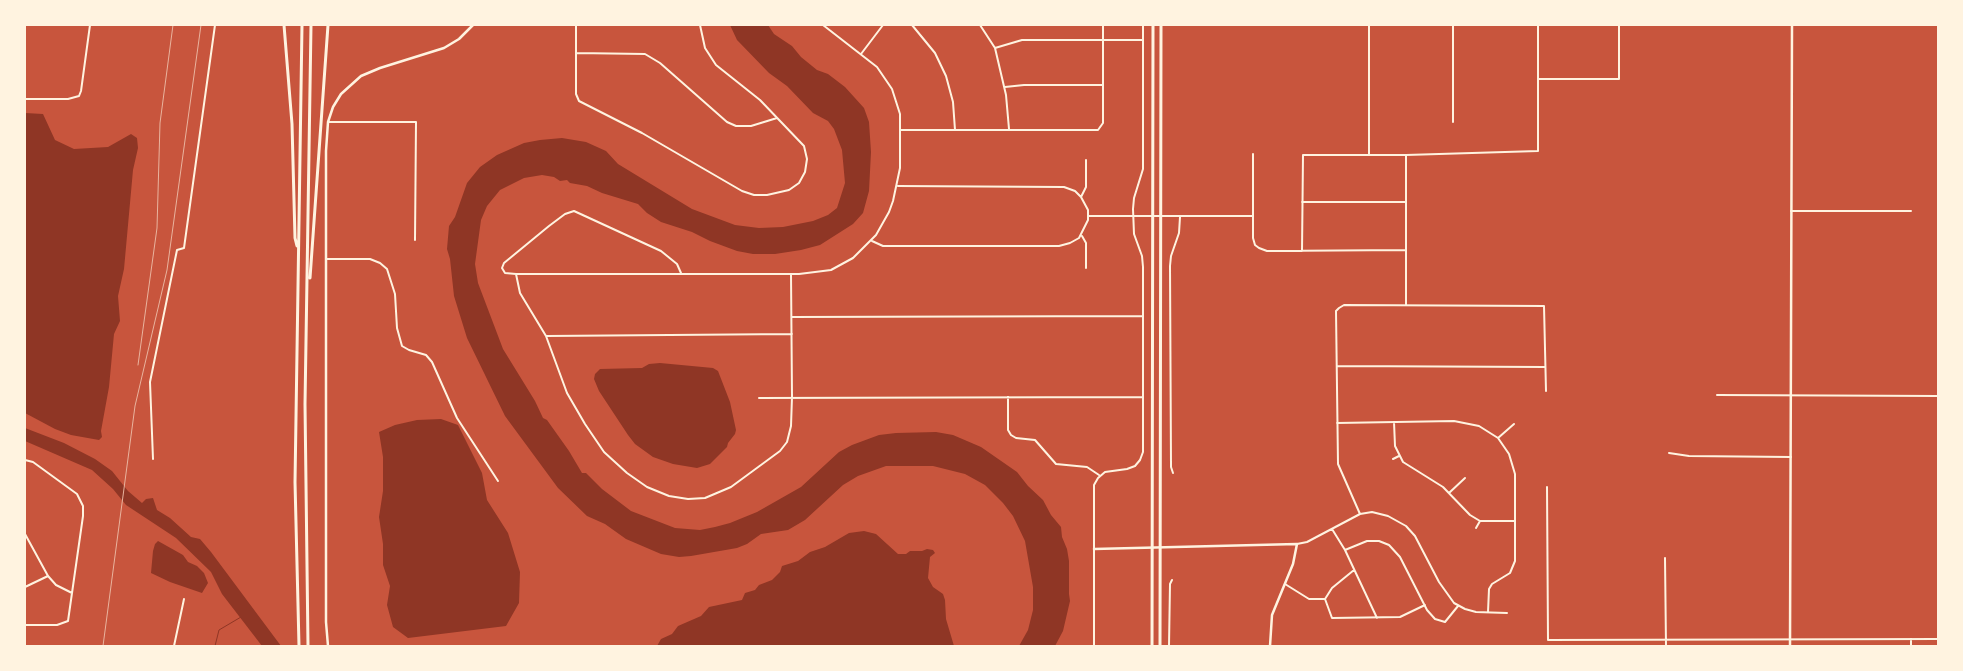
<!DOCTYPE html>
<style>
body{margin:0}
#map{position:relative;width:1963px;height:671px;overflow:hidden;background:#c8553d;font-family:"Libre Baskerville",serif}
canvas{display:block}
.frame{position:absolute;inset:0;border:26px solid #fff3e0;pointer-events:none}
</style>
<div id="map">
<canvas width="1963" height="671"></canvas>
<div class="frame"></div>
</div>
<script>
const c = document.querySelector('canvas').getContext('2d');
c.lineJoin = 'round';
function fillPath(path, color) {
  c.fillStyle = color;
  c.fill(path, 'evenodd');
}
function shape(rows) {
  const path = new Path2D();
  for (const r of rows) {
    path.moveTo(r[0], r[1]);
    for (let i = 2; i < r.length; i += 2) path.lineTo(r[i], r[i + 1]);
  }
  return path;
}
function stroke(path, color, width, dash) {
  c.strokeStyle = color;
  c.lineWidth = width;
  c.lineCap = dash ? 'butt' : 'round';
  c.setLineDash(dash || []);
  c.stroke(path);
}
fillPath(shape([
 [730,25,768,25,774,34,792,46,801,57,817,70,828,74,845,87,864,108,869,122,871,152,869,191,863,213,853,224,820,245,801,250,775,254,753,254,737,251,710,241,692,232,661,222,647,213,638,204,602,193,587,186,570,183,567,180,560,181,554,177,542,175,524,178,500,190,487,206,481,220,475,264,478,283,503,349,535,401,543,418,547,420,569,451,582,473,586,473,602,489,631,511,675,528,700,530,715,527,730,523,757,512,801,487,839,452,852,445,879,435,896,433,936,432,953,435,981,447,1017,472,1028,486,1043,500,1051,515,1061,527,1062,537,1067,549,1069,561,1069,594,1070,601,1063,631,1055,646,1019,646,1028,630,1033,610,1033,587,1025,541,1013,516,1003,503,985,485,965,474,933,466,886,466,858,476,843,485,805,520,788,530,761,534,747,544,737,548,691,556,679,557,661,554,626,539,605,524,587,516,558,488,505,416,467,338,454,296,450,259,447,249,449,226,455,217,467,183,480,167,497,155,524,143,540,140,562,138,586,142,606,151,618,164,692,209,735,225,759,228,783,227,813,221,828,215,837,208,845,183,842,150,834,129,828,121,813,113,787,86,769,73,737,40],
 [25,113,43,114,55,140,74,149,108,147,131,134,137,138,138,148,133,170,124,269,118,296,120,321,114,334,109,387,101,431,102,437,99,440,71,435,55,429,25,413],
 [660,363,713,368,718,371,730,402,736,430,735,434,728,443,727,447,710,464,697,468,673,464,653,457,635,444,628,435,599,391,594,379,595,374,600,369,642,368,649,364],
 [441,419,458,425,482,473,487,500,508,533,520,572,519,603,506,626,408,638,393,627,387,605,390,586,383,565,383,544,379,517,383,491,383,457,379,432,395,425,417,420],
 [25,428,64,443,95,459,112,471,128,491,142,503,146,499,153,498,157,510,170,518,191,537,200,539,211,552,281,646,262,646,222,594,211,572,176,538,126,505,113,489,92,470,25,441],
 [864,531,876,534,898,554,906,554,910,551,922,551,927,549,933,550,935,553,930,557,928,578,933,587,943,594,945,600,946,619,954,646,657,646,661,639,672,634,678,626,701,616,709,607,742,600,745,593,755,590,759,585,772,580,780,572,782,566,798,561,810,552,825,547,849,533],
 [158,541,183,555,188,562,197,566,204,573,208,583,202,593,170,582,151,573,153,551,155,544]
]), '#8f3625');
stroke(shape([
 [215,646,219,630,241,617]
]), '#8f3625', 1);
stroke(shape([
 [576,25,576,94,579,101,642,133,742,191,754,195,767,195,789,190,799,183,805,172,807,159,804,146,760,100,716,65,705,48,700,25],
 [912,25,935,53,946,76,953,102,955,130],
 [980,25,995,48,1006,95,1009,129],
 [1369,25,1369,154],
 [1453,25,1453,122],
 [995,48,1022,40,1143,40],
 [576,53,645,54,660,63,727,122,736,126,751,126,777,118],
 [861,54,883,25],
 [1538,79,1619,79,1619,25],
 [1005,87,1024,85,1102,85],
 [25,99,68,99,79,96,81,91,90,25],
 [328,122,416,122,415,240],
 [901,130,1098,130,1103,123,1103,25],
 [1253,154,1253,238,1255,245,1259,248,1267,251,1406,250],
 [1081,197,1086,187,1086,160],
 [1302,202,1405,202],
 [1791,211,1911,211],
 [1088,216,1253,216],
 [1082,236,1086,243,1086,268],
 [872,241,883,246,1059,246,1070,243,1079,238,1088,220,1088,210,1081,197,1075,191,1064,187,898,186],
 [1302,251,1303,155,1406,155,1538,151,1538,25],
 [326,259,370,259,380,263,387,269,395,294,397,328,402,346,409,350,426,355,432,362,457,418,498,481],
 [681,273,677,264,661,251,574,211,565,214,549,226,504,263,502,268,505,273,516,274,799,274,831,270,853,258,876,235,889,212,893,201,900,168,900,114,892,89,877,67,823,25],
 [516,274,520,293,546,336,567,393,585,424,604,452,627,473,647,487,669,496,688,499,705,498,731,487,780,451,787,442,791,426,792,397,791,274],
 [1406,305,1406,155],
 [792,317,1143,316],
 [547,336,792,334],
 [1337,366,1545,367],
 [1717,395,1938,396],
 [1008,397,1008,430,1011,435,1016,438,1035,440,1056,464,1087,467,1099,475],
 [759,398,1143,397],
 [1394,422,1395,446,1403,462,1443,487,1470,515,1480,521,1515,521],
 [1337,423,1454,421,1479,426,1498,438,1509,454,1515,474,1515,561,1510,573,1492,584,1489,589,1488,612],
 [1498,438,1514,424],
 [1669,453,1689,456,1791,457],
 [153,459,150,382,177,250,184,248,215,25],
 [1393,459,1399,456],
 [25,460,33,462,77,494,83,506,83,516,68,621,57,625,25,625],
 [1173,473,1171,467,1170,266,1171,256,1179,233,1180,217],
 [1547,487,1548,640,1938,639],
 [1449,493,1465,478],
 [1360,514,1338,464,1336,311,1339,308,1344,305,1544,306,1546,391],
 [1476,528,1480,521],
 [1332,529,1345,550,1377,618],
 [25,534,48,576,56,585,72,593],
 [1297,544,1307,542,1360,514,1372,512,1388,516,1406,526,1415,536,1439,582,1454,603,1465,609,1476,612,1507,613],
 [1345,550,1367,541,1379,541,1389,545,1400,557,1427,610,1435,619,1445,622,1458,606],
 [1665,558,1666,646],
 [1285,584,1309,599,1325,599,1332,618,1400,617,1425,605],
 [25,587,48,576],
 [1325,599,1332,588,1354,570],
 [1911,639,1911,646],
 [174,646,184,599],
 [1094,646,1094,485,1098,478,1105,472,1127,469,1135,466,1140,460,1143,452,1143,267,1142,256,1134,234,1133,209,1134,198,1143,169,1143,25],
 [1169,646,1170,584,1172,580]
]), '#fff3e0', 2);
stroke(shape([
 [1094,549,1297,544,1293,564,1272,615,1270,646],
 [328,646,326,622,326,151,328,122,333,107,341,94,361,76,380,68,444,48,459,39,473,25],
 [1790,646,1792,25]
]), '#fff3e0', 2.5);
stroke(shape([
 [1152,646,1153,25],
 [1160,646,1161,25]
]), '#fff3e0', 3);
stroke(shape([
 [284,25,292,124,295,238,297,246],
 [310,278,328,25],
 [299,646,295,482,302,25],
 [308,646,305,404,311,25]
]), '#fff3e0', 3);
stroke(shape([
 [138,365,157,228,160,123,173,25],
 [103,646,135,406,167,270,201,25]
]), '#e9b49f', 1);
</script>
